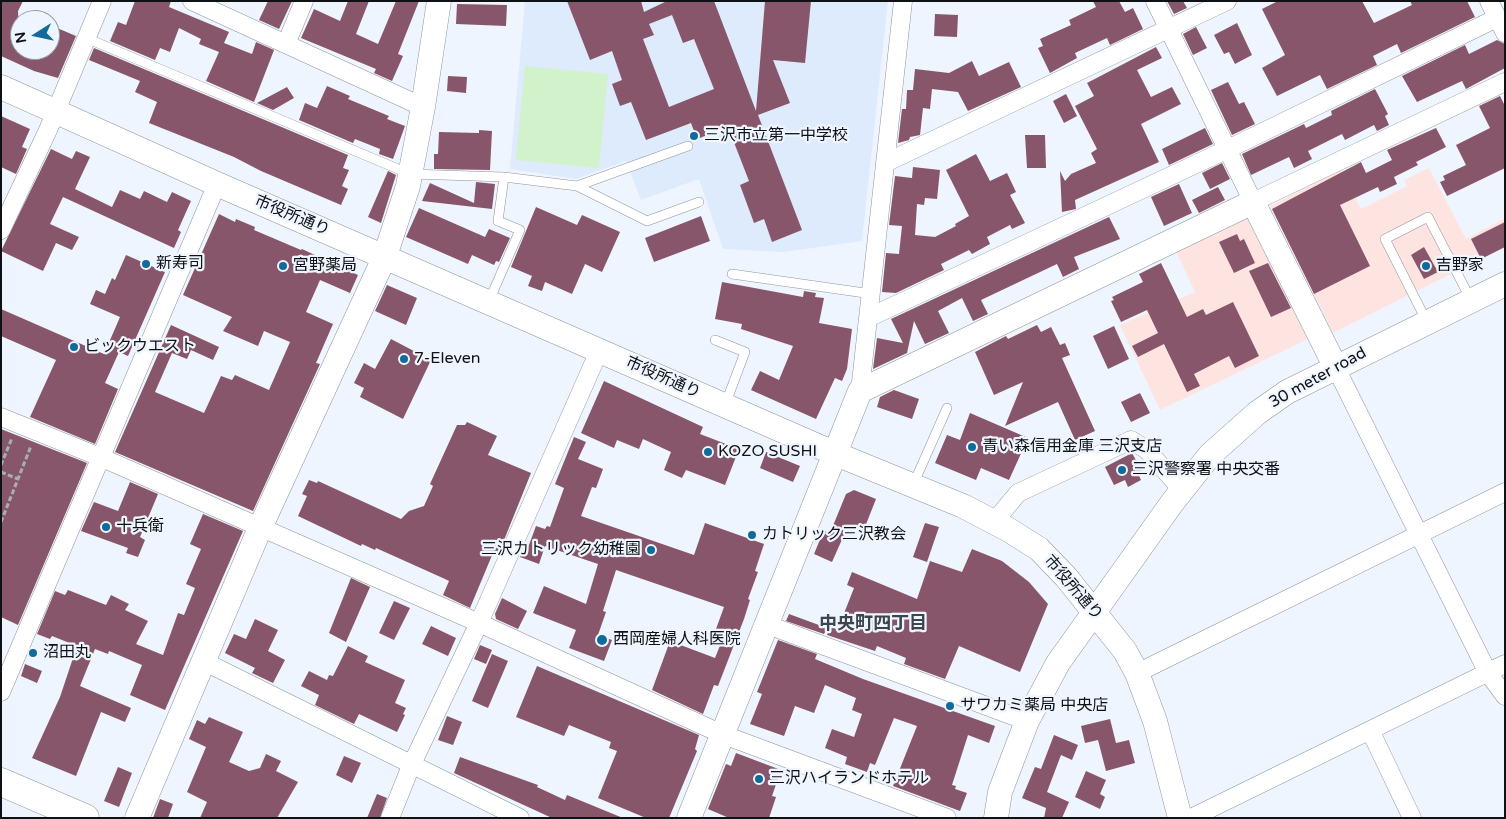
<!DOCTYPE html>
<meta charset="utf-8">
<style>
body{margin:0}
#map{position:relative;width:1506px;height:819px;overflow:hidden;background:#eff5fe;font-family:"Varela Round",sans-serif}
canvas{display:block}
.frame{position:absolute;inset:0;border:2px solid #0f1215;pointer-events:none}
.north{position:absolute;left:10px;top:10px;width:50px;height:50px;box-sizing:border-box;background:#eff5fe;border:1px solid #959aa1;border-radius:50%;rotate:260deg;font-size:14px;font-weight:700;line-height:20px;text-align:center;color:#0f1215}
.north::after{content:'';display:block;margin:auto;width:18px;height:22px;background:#106a9a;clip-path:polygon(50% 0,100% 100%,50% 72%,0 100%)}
</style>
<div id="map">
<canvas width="1506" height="819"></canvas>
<div class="frame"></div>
<div class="north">N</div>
</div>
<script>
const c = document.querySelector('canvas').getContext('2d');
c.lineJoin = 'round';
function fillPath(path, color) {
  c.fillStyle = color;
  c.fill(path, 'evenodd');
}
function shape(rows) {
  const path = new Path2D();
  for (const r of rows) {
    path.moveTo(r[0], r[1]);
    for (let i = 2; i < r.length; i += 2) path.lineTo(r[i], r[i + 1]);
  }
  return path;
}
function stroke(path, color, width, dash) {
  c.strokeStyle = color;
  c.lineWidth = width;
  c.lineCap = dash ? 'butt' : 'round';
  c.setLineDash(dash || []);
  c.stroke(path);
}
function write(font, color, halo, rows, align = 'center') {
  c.font = font + ' "Varela Round","Noto Sans JP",sans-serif';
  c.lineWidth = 4.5;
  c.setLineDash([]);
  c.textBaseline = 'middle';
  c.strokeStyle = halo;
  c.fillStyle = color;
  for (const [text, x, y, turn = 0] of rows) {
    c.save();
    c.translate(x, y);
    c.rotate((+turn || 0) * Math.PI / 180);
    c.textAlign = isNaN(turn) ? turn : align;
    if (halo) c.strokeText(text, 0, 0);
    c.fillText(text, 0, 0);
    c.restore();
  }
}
fillPath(shape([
 [1429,168,1466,239,1505,218,1505,247,1333,333,1270,206,1341,170,1361,209,1407,186,1404,180],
 [1248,215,1312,337,1160,410,1120,325,1195,292,1176,251]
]), '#fee4e0');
fillPath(shape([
 [525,1,888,1,862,241,784,252,723,249,699,179,641,200,626,161,576,179,510,169]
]), '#deebfc');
fillPath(shape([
 [525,66,608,74,599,168,516,160]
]), '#d1f2cb');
fillPath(shape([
 [1,1,23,1,18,11,20,50,50,50,50,25,76,36,58,78,34,71,1,56],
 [135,1,171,1,169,7,229,32,224,43,252,54,256,42,274,50,254,102,206,81,219,52,199,44,201,39,179,28,170,52,160,48,155,60,110,41,118,22,126,25],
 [268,1,292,1,279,29,259,20],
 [348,1,369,1,356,34,378,44,396,1,419,1,398,54,403,56,392,81,374,73,376,69,301,38,314,9,340,21],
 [567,1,641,1,644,12,667,1,714,1,756,111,765,1,811,1,805,63,773,60,790,103,758,115,802,230,772,242,764,219,754,223,740,185,749,181,728,127,697,139,691,123,646,140,631,102,620,106,612,84,622,80,612,51,590,60],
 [672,15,683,43,694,39,714,89,669,107,643,39,654,35,649,24],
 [1093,1,1119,1,1125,12,1133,8,1143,29,1110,45,1107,38,1075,53,1077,58,1050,73,1038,48,1043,46,1040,39,1071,25,1069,20,1096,7],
 [1167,1,1183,1,1187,8,1174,14],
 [1278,1,1362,1,1374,23,1412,5,1410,1,1467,1,1475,17,1401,53,1397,44,1373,56,1377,65,1327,89,1320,75,1277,96,1262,68,1285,55,1262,9],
 [457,4,507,5,506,26,456,24],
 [935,14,958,15,957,37,934,36],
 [1237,23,1252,55,1235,64,1229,52,1224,54,1214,35],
 [1196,27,1207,48,1193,55,1183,34],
 [1497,40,1505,44,1505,68,1466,89,1462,81,1417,102,1402,76,1465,45,1469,54],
 [1156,47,1162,58,1137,70,1151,97,1172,87,1181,104,1141,124,1159,162,1075,200,1076,209,1062,212,1060,171,1065,181,1071,174,1096,163,1091,153,1097,149,1075,106,1094,96,1087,83],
 [94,48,348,155,343,168,349,170,342,186,348,189,341,205,261,171,234,157,149,123,157,102,135,92,140,81,89,60],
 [972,61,979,76,1009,62,1021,87,968,111,958,92,932,89,930,109,923,108,920,135,910,137,909,140,898,143,902,109,906,109,907,90,913,90,915,69,949,73],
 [448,76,467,77,466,93,447,91],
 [1228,82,1239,104,1244,102,1255,124,1232,135,1211,90],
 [327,86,350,96,348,99,389,116,387,119,405,126,393,159,379,154,380,149,355,139,353,143,299,120,305,103,317,108],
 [287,87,294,98,273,110,257,103],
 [1375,89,1388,114,1385,116,1389,125,1377,131,1374,125,1345,140,1342,134,1308,151,1312,159,1294,168,1289,157,1251,175,1242,154,1304,124,1306,128,1332,115,1331,111],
 [1066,94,1077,116,1064,123,1053,101],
 [1500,96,1505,106,1505,168,1447,196,1440,182,1445,180,1443,176,1466,165,1456,145,1490,128,1479,106],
 [1,116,30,129,22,147,27,149,16,174,1,167],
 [1205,128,1213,144,1169,165,1162,149],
 [1436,128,1446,147,1416,162,1418,165,1394,177,1397,184,1380,192,1378,187,1340,205,1370,266,1314,294,1272,209,1361,162,1366,173,1392,160,1387,150],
 [479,130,492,131,490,170,434,169,434,154,438,154,439,132,479,133],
 [1025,135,1045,135,1046,168,1027,168],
 [51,149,72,159,76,151,90,157,75,189,112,207,120,190,140,199,144,191,167,202,172,192,191,201,178,230,181,232,174,248,63,197,50,224,79,237,72,250,56,243,43,271,1,251],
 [976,154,990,181,1007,173,1016,192,1010,195,1025,223,1012,229,1010,225,987,237,990,244,972,254,969,250,941,264,944,270,896,293,882,292,886,253,899,254,902,226,889,225,895,176,912,178,913,167,940,170,937,199,925,198,924,205,917,204,915,235,935,237,956,226,955,224,969,216,946,170],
 [1222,163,1230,179,1210,189,1202,173],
 [388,171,396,175,381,223,368,217],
 [476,182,495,184,492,209,422,201,430,183,474,203],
 [1179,184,1192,213,1164,226,1151,197],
 [1218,187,1225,200,1199,213,1192,200],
 [536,207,577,225,582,215,620,232,602,272,585,264,572,294,545,282,542,291,528,286,532,276,511,267],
 [419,208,485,237,489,229,510,238,499,262,496,261,494,265,472,255,468,264,406,237],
 [219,214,235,222,236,219,255,227,254,230,301,250,302,249,358,275,350,293,320,280,306,312,333,324,316,363,320,364,253,511,115,452,171,325,219,347,213,360,191,350,187,359,172,353,155,392,204,413,221,376,232,380,235,375,269,390,290,342,264,331,258,346,223,331,232,317,183,295],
 [701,216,710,241,654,262,645,238],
 [1109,217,1120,239,1074,257,1079,269,1063,277,1057,264,981,300,988,314,973,321,962,298,938,311,949,333,925,344,914,321,907,353,873,369,877,338,903,343,891,319],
 [1505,222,1505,247,1481,259,1471,239],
 [1237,234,1240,241,1244,239,1255,263,1234,273,1219,242],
 [1424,247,1438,272,1424,279,1411,255],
 [126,255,165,272,128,356,119,352,105,383,118,389,95,444,30,417,56,360,1,336,1,309,104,354,120,317,90,304,96,290,105,294,112,278,115,280],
 [1161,263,1187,317,1203,309,1206,315,1233,302,1259,356,1235,368,1229,356,1194,374,1200,386,1187,392,1164,344,1138,357,1132,346,1158,333,1147,310,1121,322,1111,301,1114,300,1112,297,1143,282,1139,274],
 [1268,263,1291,308,1271,317,1249,271],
 [722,282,803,297,804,291,816,293,815,297,824,298,819,323,852,329,847,369,842,381,835,378,816,419,751,390,760,371,779,380,793,346,741,329,742,324,715,319],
 [387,285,417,298,406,325,375,311],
 [1037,325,1041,332,1051,327,1060,345,1065,343,1070,355,1062,358,1095,431,1075,440,1058,402,1005,426,1023,382,994,395,975,352,1006,336,1008,339],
 [1114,326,1129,359,1108,369,1093,336],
 [391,339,431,360,403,419,360,397,364,388,354,383,364,363,375,369],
 [604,381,703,427,700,434,739,449,725,485,686,470,682,478,664,470,671,452,643,439,639,449,617,440,614,448,581,433],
 [894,390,919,399,912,419,877,407,880,397],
 [1140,393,1150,413,1131,422,1121,402],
 [970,413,1028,438,1009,480,981,468,976,480,935,463,947,435,960,440],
 [467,422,497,436,488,455,531,473,498,555,493,553,470,608,443,595,449,581,445,579,376,548,375,550,362,544,361,546,298,516,307,496,302,494,309,480,317,483,318,481,401,519,409,511,424,506,433,486,430,484,457,425,465,425],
 [1,429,87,463,18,625,1,617],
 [574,437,586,442,578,459,603,469,596,488,592,487,581,516,694,555,705,523,764,544,755,571,758,572,748,599,750,600,744,619,718,686,714,685,703,714,652,690,670,641,715,658,725,633,716,629,724,607,616,570,603,611,606,612,598,635,612,640,604,661,569,648,576,630,533,613,544,586,586,604,598,564,545,546,539,564,520,557,526,544,529,545,536,526,545,529,547,526,550,527,564,488,555,484],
 [766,452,800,466,793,482,760,468],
 [1132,453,1142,471,1138,473,1141,480,1128,487,1125,480,1114,485,1105,467],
 [130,482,158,494,140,537,145,540,138,557,126,553,128,548,81,531,94,502,118,511],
 [854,490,876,499,863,532,848,526,832,562,814,554,824,530,830,533,846,494],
 [203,514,243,531,165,710,130,695,142,665,109,651,108,654,95,649,80,686,131,708,125,722,101,712,76,776,32,758,60,697,77,646,52,636,50,639,37,634,55,591,65,595,68,590,106,605,111,595,129,604,125,610,148,621,136,644,163,655,178,613,184,615,195,588,186,584,201,549,190,544],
 [925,523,939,527,927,562,913,557],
 [972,549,1002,561,1029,582,1048,604,1020,672,959,646,945,679,904,664,906,658,877,646,875,651,827,635,833,618,841,621,854,588,847,585,852,572,917,599,930,561,962,572],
 [351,578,370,587,346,642,329,633],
 [502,598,527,611,518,629,496,619,495,614],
 [394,601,410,608,394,640,379,633],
 [789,614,827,628,824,634,786,621],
 [255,619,278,630,268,651,285,660,273,683,252,673,255,668,225,653,234,634,246,639],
 [431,626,456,638,448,656,422,644],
 [778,640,817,654,815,659,863,679,995,726,989,743,968,735,952,785,956,786,955,789,967,793,960,811,893,786,917,726,894,718,875,765,870,763,867,772,845,764,847,757,825,748,832,729,854,737,862,714,852,710,856,698,825,685,814,713,795,706,784,736,750,724,762,694,757,692],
 [480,645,492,650,486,664,474,659],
 [348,646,368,656,365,662,405,680,395,703,406,708,403,714,405,715,397,732,359,714,354,724,315,705,319,695,301,686,309,671,327,680,329,675,333,676],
 [492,654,508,661,488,708,472,701],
 [25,664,42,671,37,683,21,676],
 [537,666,699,735,695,749,697,751,669,818,646,818,598,798,617,751,609,748,611,742,569,725,564,736,516,717],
 [447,716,462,722,453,745,438,740],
 [209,717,243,732,229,762,249,771,260,768,266,754,281,761,276,771,298,782,277,818,200,818,207,802,187,792,206,747,189,739,197,720,205,724],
 [1110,719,1116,743,1129,740,1135,763,1106,771,1098,740,1085,743,1081,726],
 [1054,735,1078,745,1072,760,1061,755,1047,792,1069,802,1062,818,1044,818,1046,808,1022,798,1035,767,1041,769],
 [736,753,781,770,772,796,776,797,769,818,729,818,708,809,726,764,731,766],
 [344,756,361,763,352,783,336,775],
 [460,757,538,785,537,787,565,800,567,795,623,818,552,818,454,773],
 [118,767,132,773,119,807,104,801],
 [1086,771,1106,780,1100,794,1105,797,1100,809,1075,797],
 [377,794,387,798,380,818,367,818],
 [160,799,173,804,168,818,153,818]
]), '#88566a');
const lane = shape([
 [86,38,410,174,504,177,577,186,688,146],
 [577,186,647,221,699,202],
 [732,274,872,294],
 [489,301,520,230,498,221,504,177],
 [1427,322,1385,239,1428,217,1471,300],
 [715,340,745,352,725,405],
 [913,485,947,408]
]);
const street = shape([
 [192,1,423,107],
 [1155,1,1253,202,1505,82],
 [1489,1,1505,33],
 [286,44,304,1],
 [885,163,1227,1],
 [1,230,48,130,102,1],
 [870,317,1228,149,1497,18],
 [1335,366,1488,673,1505,696],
 [860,391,903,1],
 [1,417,100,457,479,623,724,735,947,818],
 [994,522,1018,493,1131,440,1147,450,1182,490],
 [768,625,1027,721],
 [205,662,520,818],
 [1137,673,1505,492],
 [1,692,217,184],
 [1370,730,1412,818],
 [390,818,411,766,479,623,599,351],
 [1191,818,1505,664]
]);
const secondary = shape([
 [1,87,217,184,836,454,963,506,1009,530,1039,549,1066,577,1125,651,1137,673,1155,721,1180,818],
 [137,818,260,528,385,256,408,186,423,107,439,1],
 [689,818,860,391,1253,202,1335,366],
 [996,818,1000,792,1027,721,1058,663,1172,503,1210,455,1257,413,1287,392,1505,284]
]);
const primary = shape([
 [1,782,85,818]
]);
stroke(lane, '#8d959e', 10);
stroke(street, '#8d959e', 19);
stroke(secondary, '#8d959e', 25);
stroke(primary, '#8d959e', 29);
stroke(shape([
 [1,465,12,438],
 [1,472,18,479],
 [1,522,31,446]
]), '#a9aeb5', 3, [5, 2.5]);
stroke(lane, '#fff', 9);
stroke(street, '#fff', 18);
stroke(secondary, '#fff', 24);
stroke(primary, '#fff', 28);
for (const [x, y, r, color] of [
 [694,136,5,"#106a9a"],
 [146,264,5,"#106a9a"],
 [283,266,5,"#106a9a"],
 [1426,266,5,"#106a9a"],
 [74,347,5,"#106a9a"],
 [404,359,5,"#106a9a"],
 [972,447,5,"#106a9a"],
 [708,452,5,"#106a9a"],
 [1122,470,5,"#106a9a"],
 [106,527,5,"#106a9a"],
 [752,535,5,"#106a9a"],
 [651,550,5,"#106a9a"],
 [602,640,6,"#106a9a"],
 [33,653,5,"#106a9a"],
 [950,706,5,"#106a9a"],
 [759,779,5,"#106a9a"]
]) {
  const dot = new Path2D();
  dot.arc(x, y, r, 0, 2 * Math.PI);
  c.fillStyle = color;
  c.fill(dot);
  stroke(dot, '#eff5fe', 2);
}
write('16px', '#0f1215', '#eff5fe', [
 ["三沢市立第一中学校",704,136],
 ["新寿司",156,264],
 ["宮野薬局",293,266],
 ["吉野家",1436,266],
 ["ビックウエスト",84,347],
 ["7-Eleven",414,359],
 ["青い森信用金庫 三沢支店",982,447],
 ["KOZO SUSHI",718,452],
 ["三沢警察署 中央交番",1132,470],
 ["十兵衛",116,527],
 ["カトリック三沢教会",762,535],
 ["三沢カトリック幼稚園",641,550,"right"],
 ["西岡産婦人科医院",613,640],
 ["沼田丸",43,653],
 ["サワカミ薬局 中央店",960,706],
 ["三沢ハイランドホテル",769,779]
], 'left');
write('16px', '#0f1215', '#eff5fe', [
 ["市役所通り",292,216,23],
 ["市役所通り",663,378,24],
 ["30 meter road",1318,378,-29],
 ["市役所通り",1073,588,49]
]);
write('bold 18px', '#3d444c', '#eff5fe', [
 ["中央町四丁目",873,624]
]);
</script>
